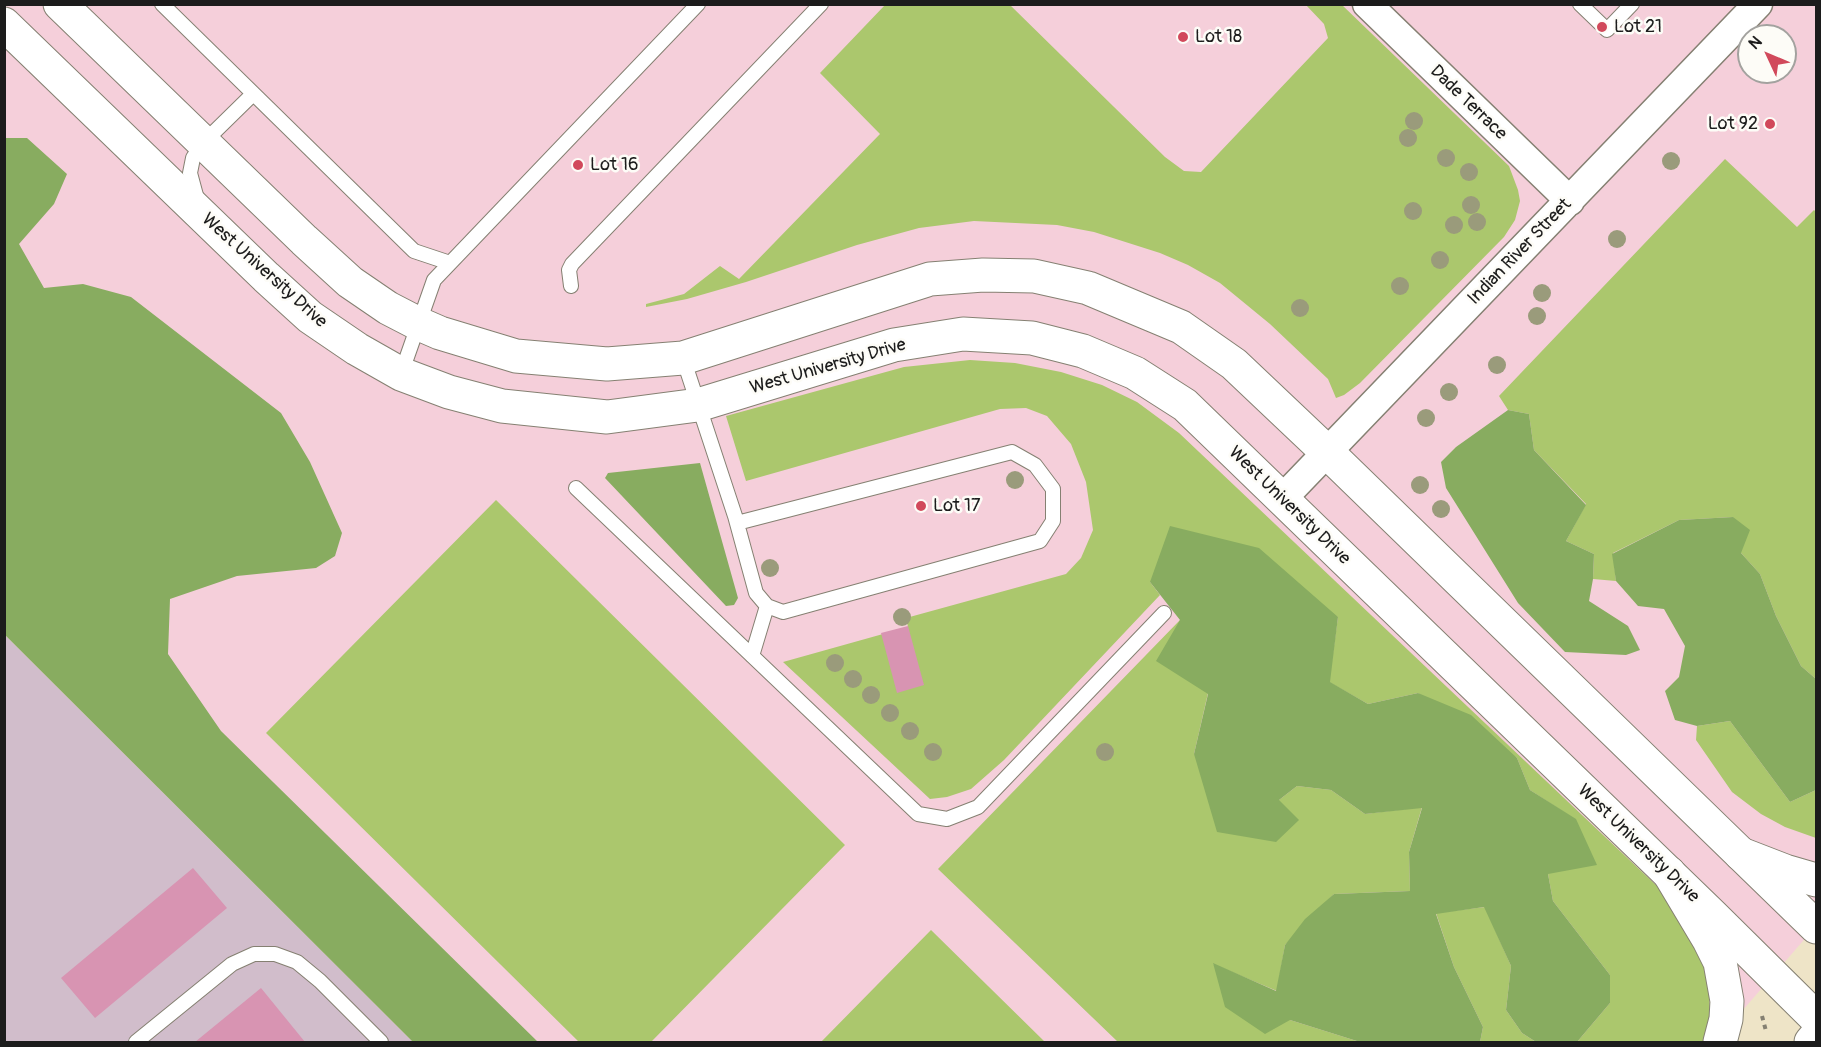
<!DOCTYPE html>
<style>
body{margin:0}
#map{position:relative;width:1821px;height:1047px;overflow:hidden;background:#eee4c7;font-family:Pangolin,sans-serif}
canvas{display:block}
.frame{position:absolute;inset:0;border:6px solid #1c1c1c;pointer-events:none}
.north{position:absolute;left:1737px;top:24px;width:60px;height:60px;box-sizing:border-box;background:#fdfcf7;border:2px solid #a3a29f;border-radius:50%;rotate:314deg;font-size:16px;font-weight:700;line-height:24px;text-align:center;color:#1c1c1c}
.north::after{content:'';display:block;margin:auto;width:21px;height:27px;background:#d1495b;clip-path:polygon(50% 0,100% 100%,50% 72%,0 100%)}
</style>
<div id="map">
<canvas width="1821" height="1047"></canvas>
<div class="frame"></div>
<div class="north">N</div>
</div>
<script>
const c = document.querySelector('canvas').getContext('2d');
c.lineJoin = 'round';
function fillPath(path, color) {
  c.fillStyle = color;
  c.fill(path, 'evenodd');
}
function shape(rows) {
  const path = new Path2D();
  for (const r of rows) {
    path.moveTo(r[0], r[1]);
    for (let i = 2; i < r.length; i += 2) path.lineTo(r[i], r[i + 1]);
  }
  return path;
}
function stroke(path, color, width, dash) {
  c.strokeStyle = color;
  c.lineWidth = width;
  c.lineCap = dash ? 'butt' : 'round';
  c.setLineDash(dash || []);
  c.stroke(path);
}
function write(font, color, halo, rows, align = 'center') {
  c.font = font + ' Pangolin,sans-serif';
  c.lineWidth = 5;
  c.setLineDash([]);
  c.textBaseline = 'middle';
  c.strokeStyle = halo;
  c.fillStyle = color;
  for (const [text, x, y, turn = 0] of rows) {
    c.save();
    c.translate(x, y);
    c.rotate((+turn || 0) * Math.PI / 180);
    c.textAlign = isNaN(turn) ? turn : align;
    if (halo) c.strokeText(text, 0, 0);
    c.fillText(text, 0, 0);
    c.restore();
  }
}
fillPath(shape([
 [4,5,1816,5,1816,926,1715,1042,413,1042,5,635],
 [1749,36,1785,36,1785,72,1749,72]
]), '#f5cfda');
fillPath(shape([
 [5,635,413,1042,5,1042]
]), '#d1bdcb');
fillPath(shape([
 [885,5,1010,5,1165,157,1184,171,1201,172,1328,38,1324,24,1306,5,1342,5,1509,166,1518,190,1520,201,1515,220,1504,237,1360,383,1344,395,1336,398,1328,379,1270,324,1220,283,1188,265,1160,253,1094,232,1057,225,974,221,919,228,857,245,746,282,687,299,646,307,646,304,684,294,720,266,739,279,880,134,820,73],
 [1725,159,1797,227,1814,210,1816,212,1816,679,1801,666,1776,616,1760,574,1741,553,1733,517,1679,520,1613,553,1616,581,1593,579,1594,554,1566,541,1586,504,1534,450,1529,414,1508,410,1499,396],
 [970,360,1015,363,1061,372,1102,385,1137,402,1179,433,1659,888,1700,953,1709,979,1710,1019,1704,1042,1577,1042,1610,1003,1610,975,1553,901,1548,874,1576,820,1530,790,1517,758,1418,693,1368,704,1329,682,1338,617,1150,582,1160,595,1004,760,971,789,947,797,930,799,783,662,908,627,906,618,1066,574,1081,558,1093,530,1086,482,1071,444,1047,416,1026,408,1000,409,746,481,726,416,904,367],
 [496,500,845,845,651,1042,579,1042,266,733],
 [1180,620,1208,693,1194,754,1279,800,1297,786,1331,790,1365,814,1422,807,1409,852,1410,891,1334,894,1285,945,1277,991,1213,964,1290,1020,1360,1042,1118,1042,938,869],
 [1730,721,1790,802,1816,790,1816,838,1785,827,1761,814,1732,792,1696,740,1697,726],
 [1485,907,1511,966,1506,1010,1522,1033,1536,1042,1480,1042,1483,1027,1454,967,1436,913],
 [931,930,1045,1042,821,1042]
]), '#abc76d');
fillPath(shape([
 [5,138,27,138,67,174,54,204,19,244,44,288,83,284,131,297,281,413,310,462,342,533,335,556,316,568,237,576,170,599,168,654,221,731,538,1042,413,1042,5,635],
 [1508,410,1529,414,1534,450,1586,505,1566,541,1594,554,1593,579,1589,601,1628,626,1640,650,1626,655,1565,652,1518,603,1446,488,1441,462,1456,447],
 [700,463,738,598,734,605,726,606,605,478,608,473],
 [1733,517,1750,530,1741,553,1760,574,1776,616,1801,666,1816,679,1816,790,1790,802,1730,721,1697,726,1675,720,1665,691,1679,677,1685,646,1664,609,1638,606,1616,581,1612,554,1679,520],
 [1170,526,1259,548,1338,617,1330,682,1368,704,1418,693,1471,715,1517,758,1530,790,1576,819,1597,865,1548,874,1553,901,1610,975,1610,1003,1577,1042,1536,1042,1522,1033,1506,1010,1511,966,1484,907,1436,914,1454,967,1483,1027,1480,1042,1360,1042,1290,1020,1265,1034,1225,1007,1213,963,1276,991,1285,945,1305,919,1334,894,1410,891,1409,852,1422,808,1365,814,1331,790,1297,786,1279,800,1299,820,1276,842,1217,832,1194,754,1208,694,1156,661,1180,620,1150,582]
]), '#88ac60');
fillPath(shape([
 [908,626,924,685,897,693,881,633],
 [193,868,227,908,95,1018,61,978],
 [261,988,305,1042,195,1042]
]), '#d894b2');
const service = shape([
 [162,4,414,251,450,263],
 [1580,4,1607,30,1632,4],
 [197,199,190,173,193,158,203,143,253,94],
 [571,286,569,270,572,264,821,4],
 [683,358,735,516,756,593,767,606,783,612,1040,541,1053,521,1053,489,1035,465,1012,452,737,523],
 [401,374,434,280,698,4],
 [576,488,918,814,947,819,978,807,1164,613],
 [752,656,767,606],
 [136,1042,232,964,254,954,275,954,297,962,320,981,381,1042]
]);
const minor = shape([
 [1367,4,1570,201],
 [1282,499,1758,4]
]);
const tertiary = shape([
 [60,4,304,240,350,282,388,308,417,323,440,333,516,356,607,364,683,358,930,279,983,275,1034,276,1088,288,1181,327,1234,364,1328,453,1816,927],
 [4,24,266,277,310,317,357,349,401,374,449,392,502,406,607,417,698,405,894,345,963,334,1032,338,1083,351,1135,373,1185,405,1713,916,1816,1018]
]);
const primary = shape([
 [1741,854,1785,871,1816,880],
 [1669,873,1709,940,1720,962,1727,1001,1726,1019,1720,1042],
 [1811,1042,1816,1036]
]);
stroke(service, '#858072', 16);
stroke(minor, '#858072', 31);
stroke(tertiary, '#858072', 35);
stroke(primary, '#858072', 35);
stroke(shape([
 [1762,1016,1766,1031]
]), '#858072', 4, [4.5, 4.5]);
stroke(service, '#fff', 14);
stroke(minor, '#fff', 28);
stroke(tertiary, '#fff', 33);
stroke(primary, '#fff', 33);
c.fillStyle = '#9a9b7b';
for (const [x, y] of [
 [1414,121],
 [1408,138],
 [1446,158],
 [1671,161],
 [1469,172],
 [1471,205],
 [1413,211],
 [1477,222],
 [1454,225],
 [1617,239],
 [1440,260],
 [1400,286],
 [1542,293],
 [1300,308],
 [1537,316],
 [1497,365],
 [1449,392],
 [1426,418],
 [1015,480],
 [1420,485],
 [1441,509],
 [770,568],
 [902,617],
 [835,663],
 [853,679],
 [871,695],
 [890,713],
 [910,731],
 [933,752],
 [1105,752]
]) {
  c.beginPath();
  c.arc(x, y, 9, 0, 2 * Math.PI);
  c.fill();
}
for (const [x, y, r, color] of [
 [1602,27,6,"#d1495b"],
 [1183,37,6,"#d1495b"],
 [1770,124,6,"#d1495b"],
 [578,165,6,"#d1495b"],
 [921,506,6,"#d1495b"]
]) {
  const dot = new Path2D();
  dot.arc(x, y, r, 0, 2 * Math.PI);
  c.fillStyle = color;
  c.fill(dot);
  stroke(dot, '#fdfcf7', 2);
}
write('18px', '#1c1c1c', '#fdfcf7', [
 ["Lot 21",1614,27],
 ["Lot 18",1195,37],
 ["Lot 92",1758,124,"right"],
 ["Lot 16",590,165],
 ["Lot 17",933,506]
], 'left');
write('18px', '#1c1c1c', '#fdfcf7', [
 ["Dade Terrace",1468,103,44],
 ["Indian River Street",1520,252,-46],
 ["West University Drive",264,271,42],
 ["West University Drive",828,367,-16],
 ["West University Drive",1289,506,44],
 ["West University Drive",1638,844,44]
]);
</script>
